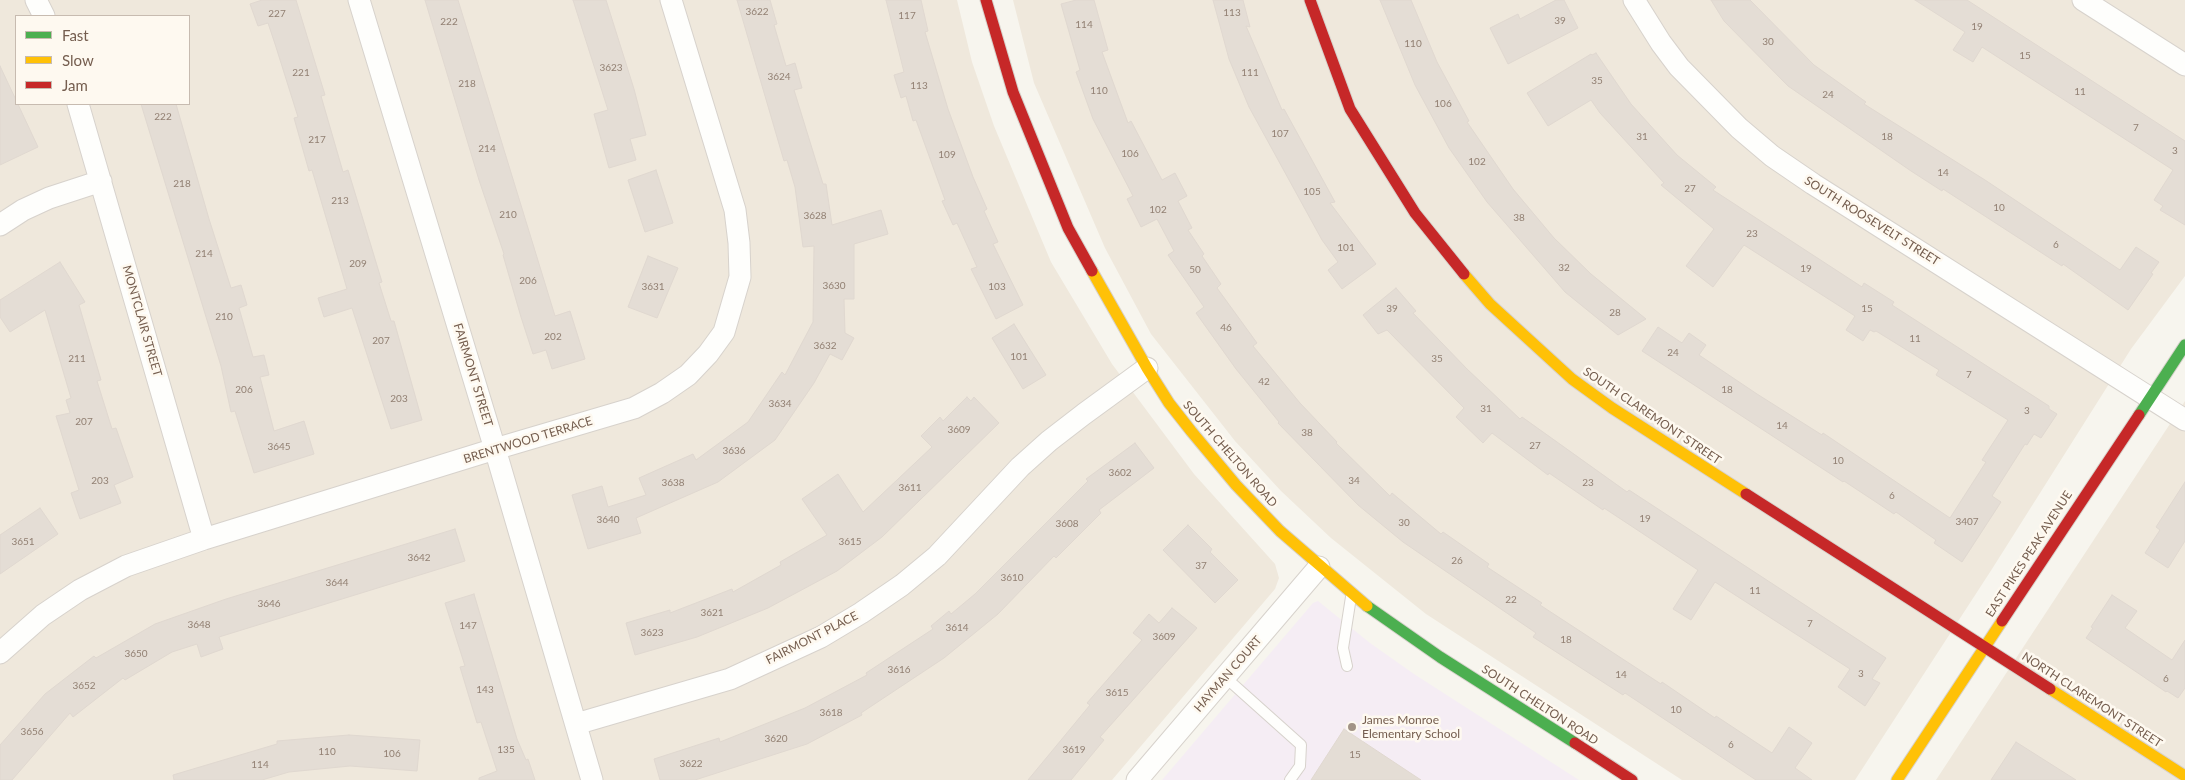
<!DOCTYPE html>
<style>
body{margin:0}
#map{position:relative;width:2185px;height:780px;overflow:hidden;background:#f7f5ee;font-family:Lato,sans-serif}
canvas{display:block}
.legend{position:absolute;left:15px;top:15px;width:175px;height:90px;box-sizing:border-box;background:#fef9f0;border:1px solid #c7bbb0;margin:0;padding:6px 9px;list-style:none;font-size:15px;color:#755e4f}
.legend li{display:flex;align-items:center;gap:10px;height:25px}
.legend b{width:25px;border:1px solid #c7bbb0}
</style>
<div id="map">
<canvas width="2185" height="780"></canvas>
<ul class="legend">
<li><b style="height:6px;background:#4caf50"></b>Fast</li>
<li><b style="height:6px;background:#ffc107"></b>Slow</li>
<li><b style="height:6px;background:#c62828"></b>Jam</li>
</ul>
</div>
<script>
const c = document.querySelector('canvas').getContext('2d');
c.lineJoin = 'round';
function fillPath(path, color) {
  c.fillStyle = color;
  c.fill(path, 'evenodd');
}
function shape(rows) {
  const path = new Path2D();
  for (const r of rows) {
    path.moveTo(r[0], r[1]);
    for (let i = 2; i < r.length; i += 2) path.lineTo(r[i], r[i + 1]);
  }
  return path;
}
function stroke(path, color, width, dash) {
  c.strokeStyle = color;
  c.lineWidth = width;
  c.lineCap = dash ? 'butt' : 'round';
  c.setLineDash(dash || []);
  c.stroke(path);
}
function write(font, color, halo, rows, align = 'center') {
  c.font = font + ' Lato,sans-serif';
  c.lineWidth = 5;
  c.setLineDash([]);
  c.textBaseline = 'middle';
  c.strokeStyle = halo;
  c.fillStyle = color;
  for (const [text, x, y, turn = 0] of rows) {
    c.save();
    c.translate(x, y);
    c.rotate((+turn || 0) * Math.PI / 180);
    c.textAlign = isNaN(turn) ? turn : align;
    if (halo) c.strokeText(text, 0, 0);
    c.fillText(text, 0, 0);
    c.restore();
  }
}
fillPath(shape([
 [0,0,957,0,972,62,994,126,1051,262,1112,364,1194,474,1275,564,1279,578,1275,589,1112,780,0,780],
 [16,16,189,16,189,104,16,104],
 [1013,0,2185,0,2185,276,2131,349,1992,569,1855,780,1682,780,1426,614,1331,538,1281,491,1235,441,1151,334,1105,248,1034,83],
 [2185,401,2185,780,1936,780]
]), '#efe8dc');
fillPath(shape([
 [1318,601,1370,643,1414,674,1579,780,1162,780,1313,603]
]), '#f5edf4');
const building = shape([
 [262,0,296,0,325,95,321,96,343,172,348,170,382,282,379,283,391,321,394,321,422,420,391,429,352,308,324,317,318,298,347,289,312,170,309,171,294,118,298,117,276,47,268,23,258,26,250,4,262,0],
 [425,0,458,0,555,316,570,311,585,359,552,369,546,350,533,354,521,317,503,255,504,254,479,180,425,0],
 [573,0,606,0,634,89,646,135,630,139,636,160,609,168,594,114,608,110,573,0],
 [737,0,770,0,777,24,774,25,786,66,795,63,802,88,794,90,823,184,826,184,832,225,881,210,888,234,854,244,854,299,844,299,845,333,854,338,842,360,830,354,814,383,775,440,718,482,636,518,641,533,588,549,572,495,602,486,608,507,646,495,639,478,693,454,696,460,748,422,782,372,785,375,813,322,814,246,803,247,795,187,787,160,784,161,737,0],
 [886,0,921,0,928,31,925,32,948,109,973,177,987,209,984,211,998,242,993,244,1023,305,996,319,971,269,977,267,957,223,953,225,942,201,945,200,916,120,913,121,906,96,901,98,894,75,904,72,886,0],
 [1076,0,1094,0,1108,50,1102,52,1128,123,1131,121,1162,180,1175,173,1187,196,1178,201,1192,228,1188,230,1204,254,1202,256,1221,284,1217,288,1257,343,1253,346,1300,403,1337,442,1336,443,1390,496,1392,493,1441,534,1443,532,1489,564,1487,567,1542,603,1540,605,1661,684,1662,682,1715,718,1716,716,1772,753,1789,727,1812,743,1795,768,1812,780,1756,780,1625,693,1623,695,1533,637,1536,633,1403,542,1358,505,1278,423,1279,422,1236,369,1196,313,1204,307,1168,255,1174,251,1157,219,1141,227,1127,199,1133,196,1093,119,1076,72,1080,70,1061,4,1076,0],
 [1213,0,1243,0,1250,27,1246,26,1282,110,1284,109,1335,202,1330,203,1376,264,1342,289,1328,270,1338,262,1322,240,1249,107,1229,59,1213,0],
 [1380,0,1411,0,1437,62,1469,121,1467,122,1513,189,1554,238,1591,274,1646,319,1618,335,1565,292,1487,202,1449,148,1415,85,1380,0],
 [1556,0,1564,0,1578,28,1508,64,1490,28,1518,14,1520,19,1556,0],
 [1711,0,1750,0,1814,65,1866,102,1864,104,1985,180,2120,270,2136,247,2159,262,2151,273,2153,274,2128,310,2063,264,2062,266,1943,189,1942,191,1911,171,1788,86,1724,21,1711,0],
 [1915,0,1967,0,2185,141,2185,225,2160,210,2163,206,2154,200,2173,170,1982,47,1973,62,1953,50,1965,32,1915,0],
 [1596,53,1631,104,1677,155,1716,187,1713,190,1862,287,1864,283,1894,302,1892,305,2049,406,2049,409,2057,414,2041,438,2034,434,2027,445,2025,444,1992,496,2001,502,1962,562,1934,543,1936,540,1896,512,1894,514,1844,481,1843,482,1642,351,1658,327,1682,343,1689,333,1706,345,1699,355,1757,394,1822,435,1823,433,1950,518,1986,462,1982,460,2008,420,1936,375,1939,370,1876,331,1874,332,1870,330,1863,341,1846,330,1855,316,1744,245,1713,287,1686,266,1714,229,1661,185,1664,183,1600,113,1591,100,1548,126,1527,93,1591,54,1592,55,1596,53],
 [0,66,38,147,0,165,0,66],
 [141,104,176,104,209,219,231,288,241,285,247,305,239,308,253,357,264,355,269,375,260,377,274,431,304,421,314,454,254,473,235,411,231,412,221,366,141,104],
 [656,170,673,223,645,232,628,180,656,170],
 [648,256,678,268,657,318,628,307,648,256],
 [60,262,85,302,79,305,101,380,97,381,112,429,116,428,133,477,114,485,121,503,80,519,71,493,79,490,56,416,70,413,66,400,71,398,45,310,10,332,0,317,0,300,60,262],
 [1396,288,1416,311,1413,313,1467,369,1520,419,1522,417,1627,492,1629,490,1886,658,1872,679,1880,683,1865,706,1838,687,1850,669,1715,582,1691,620,1673,609,1698,570,1604,508,1603,510,1549,473,1548,475,1492,433,1483,443,1456,417,1464,408,1387,330,1378,334,1363,315,1396,288],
 [1014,324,1046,375,1023,389,992,338,1014,324],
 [967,397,971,401,974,397,999,423,882,537,837,571,768,608,697,637,635,655,626,623,670,610,670,613,732,589,733,592,781,565,780,562,827,535,802,499,838,474,863,512,932,447,921,436,940,417,943,421,967,397],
 [1135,443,1154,468,1099,510,1101,513,1056,558,1054,556,998,614,944,658,861,713,862,715,807,744,695,780,660,780,654,759,719,738,720,742,805,708,867,675,866,673,933,629,931,626,949,611,951,614,975,594,1088,481,1086,479,1135,443],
 [2185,482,2185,541,2168,568,2145,553,2160,530,2156,527,2185,482],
 [40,508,58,534,0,574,0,535,40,508],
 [1188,525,1212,549,1210,552,1238,580,1215,603,1163,550,1188,525],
 [455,529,465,561,219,637,223,649,201,657,197,644,172,652,125,680,123,678,73,717,70,713,12,780,0,780,0,745,45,694,94,656,96,658,155,624,226,599,455,529],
 [474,594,517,739,526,760,528,759,535,780,479,780,479,778,497,771,481,722,477,723,460,667,465,666,445,603,474,594],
 [2112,595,2137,611,2125,628,2172,660,2185,640,2185,688,2178,698,2167,691,2166,692,2086,638,2093,628,2091,627,2112,595],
 [1172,608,1197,628,1100,737,1104,740,1071,780,1028,780,1090,705,1087,703,1142,640,1133,633,1149,614,1159,623,1172,608],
 [1344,729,1421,780,1311,780,1344,729],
 [349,735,420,740,417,771,350,766,289,772,262,780,174,780,173,775,277,744,277,741,349,735],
 [2016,742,2076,780,1991,780,2016,742]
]);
fillPath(building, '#e4ddd5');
stroke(building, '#e0d8d0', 1);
const lane = shape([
 [1347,666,1343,648,1351,597],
 [1225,677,1301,745,1300,766,1290,780]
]);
const street = shape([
 [36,0,44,16],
 [359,0,495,449,592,780],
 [1634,0,1661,43,1679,67,1739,128,1772,156,1813,184,2185,420],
 [2083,0,2185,65],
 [78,104,204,539],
 [0,225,23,210,49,198,101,181],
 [0,653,43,615,80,590,126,566,204,539,495,449,634,408,662,393,688,375,708,354,724,332,740,277,739,243,735,210,671,0],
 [576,724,730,679,821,637,861,613,902,585,937,556,1020,467,1049,441,1084,414,1147,368],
 [1137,780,1319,567]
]);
const fast = shape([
 [2139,415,2185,345],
 [1367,606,1440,657,1575,743]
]);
const slow = shape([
 [1092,271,1147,368,1169,403,1191,431,1236,485,1280,531,1367,606],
 [1464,274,1490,304,1572,379,1612,408,1746,494],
 [2050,689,2185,776],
 [1897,780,2002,621]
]);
const jam = shape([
 [986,0,1013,92,1068,228,1092,271],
 [1310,0,1350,109,1415,213,1464,274],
 [1746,494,2050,689],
 [2002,621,2139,415],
 [1575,743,1632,780]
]);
stroke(lane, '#d7d2cc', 12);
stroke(street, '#d7d2cc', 23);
stroke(fast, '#d7d2cc', 13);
stroke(slow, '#d7d2cc', 13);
stroke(jam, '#d7d2cc', 13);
stroke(lane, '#fefefc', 10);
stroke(street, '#fefefc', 21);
stroke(fast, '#4caf50', 11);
stroke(slow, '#ffc107', 11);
stroke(jam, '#c62828', 11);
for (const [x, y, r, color] of [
 [1352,727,5,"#a29387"]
]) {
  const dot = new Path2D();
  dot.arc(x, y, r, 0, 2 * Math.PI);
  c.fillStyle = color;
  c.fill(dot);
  stroke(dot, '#fef9f0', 2);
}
write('10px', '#928073', null, [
 ["3622",757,12],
 ["113",1232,13],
 ["227",277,14],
 ["117",907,16],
 ["39",1560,21],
 ["222",449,22],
 ["114",1084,25],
 ["19",1977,27],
 ["30",1768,42],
 ["110",1413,44],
 ["15",2025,56],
 ["3623",611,68],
 ["221",301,73],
 ["111",1250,73],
 ["3624",779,77],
 ["35",1597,81],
 ["218",467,84],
 ["113",919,86],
 ["110",1099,91],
 ["11",2080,92],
 ["24",1828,95],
 ["106",1443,104],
 ["222",163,117],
 ["7",2136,128],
 ["107",1280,134],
 ["31",1642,137],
 ["18",1887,137],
 ["217",317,140],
 ["214",487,149],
 ["3",2175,151],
 ["106",1130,154],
 ["109",947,155],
 ["102",1477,162],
 ["14",1943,173],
 ["218",182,184],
 ["27",1690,189],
 ["105",1312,192],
 ["213",340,201],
 ["10",1999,208],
 ["102",1158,210],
 ["210",508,215],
 ["3628",815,216],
 ["38",1519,218],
 ["23",1752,234],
 ["6",2056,245],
 ["101",1346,248],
 ["214",204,254],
 ["209",358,264],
 ["32",1564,268],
 ["19",1806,269],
 ["50",1195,270],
 ["206",528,281],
 ["3630",834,286],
 ["3631",653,287],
 ["103",997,287],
 ["39",1392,309],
 ["15",1867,309],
 ["28",1615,313],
 ["210",224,317],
 ["46",1226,328],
 ["202",553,337],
 ["11",1915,339],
 ["207",381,341],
 ["3632",825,346],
 ["24",1673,353],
 ["101",1019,357],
 ["211",77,359],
 ["35",1437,359],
 ["7",1969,375],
 ["42",1264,382],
 ["206",244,390],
 ["18",1727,390],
 ["203",399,399],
 ["3634",780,404],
 ["31",1486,409],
 ["3",2027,411],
 ["207",84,422],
 ["14",1782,426],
 ["3609",959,430],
 ["38",1307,433],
 ["27",1535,446],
 ["3645",279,447],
 ["3636",734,451],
 ["10",1838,461],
 ["3602",1120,473],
 ["203",100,481],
 ["34",1354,481],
 ["3638",673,483],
 ["23",1588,483],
 ["3611",910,488],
 ["6",1892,496],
 ["19",1645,519],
 ["3640",608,520],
 ["3407",1967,522],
 ["30",1404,523],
 ["3608",1067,524],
 ["3651",23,542],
 ["3615",850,542],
 ["3642",419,558],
 ["26",1457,561],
 ["37",1201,566],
 ["3610",1012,578],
 ["3644",337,583],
 ["11",1755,591],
 ["22",1511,600],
 ["3646",269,604],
 ["3621",712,613],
 ["7",1810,624],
 ["3648",199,625],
 ["147",468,626],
 ["3614",957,628],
 ["3623",652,633],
 ["3609",1164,637],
 ["18",1566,640],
 ["3650",136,654],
 ["3616",899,670],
 ["3",1861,674],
 ["14",1621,675],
 ["6",2166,679],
 ["3652",84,686],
 ["143",485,690],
 ["3615",1117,693],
 ["10",1676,710],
 ["3618",831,713],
 ["3656",32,732],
 ["3620",776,739],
 ["6",1731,745],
 ["135",506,750],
 ["3619",1074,750],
 ["110",327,752],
 ["106",392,754],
 ["15",1355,755],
 ["3622",691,764],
 ["114",260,765]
]);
write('12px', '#755e4f', '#fef9f0', [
 ["SOUTH ROOSEVELT STREET",1872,221,32],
 ["MONTCLAIR STREET",142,321,74],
 ["FAIRMONT STREET",473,375,73],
 ["SOUTH CLAREMONT STREET",1652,416,34],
 ["BRENTWOOD TERRACE",528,440,-17],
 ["SOUTH CHELTON ROAD",1230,454,49],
 ["EAST PIKES PEAK AVENUE",2029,554,-57],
 ["FAIRMONT PLACE",812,638,-27],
 ["HAYMAN COURT",1228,674,-49],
 ["NORTH CLAREMONT STREET",2092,700,33],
 ["SOUTH CHELTON ROAD",1540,705,33]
]);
write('12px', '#755e4f', '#fef9f0', [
 ["James Monroe",1362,720],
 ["Elementary School",1362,734]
], 'left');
</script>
